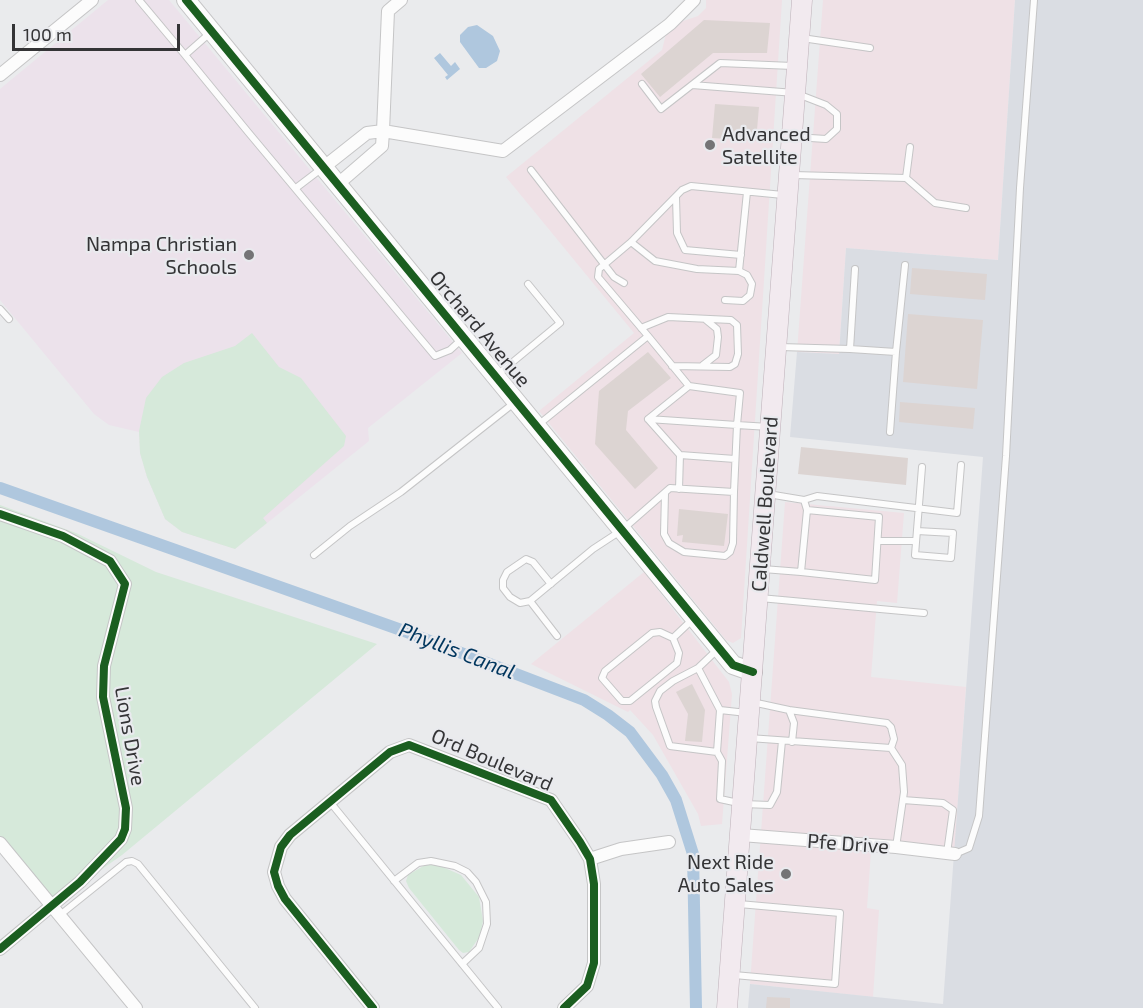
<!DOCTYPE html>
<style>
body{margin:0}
#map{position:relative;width:1143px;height:1008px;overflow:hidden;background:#eaebed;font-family:"Exo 2",sans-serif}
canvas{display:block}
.scale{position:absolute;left:12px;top:24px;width:168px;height:27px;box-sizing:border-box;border:3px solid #343436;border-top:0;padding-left:8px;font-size:18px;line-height:21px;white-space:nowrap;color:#343436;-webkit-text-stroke:4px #e9eaee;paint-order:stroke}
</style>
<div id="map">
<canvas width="1143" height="1008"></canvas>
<div class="scale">100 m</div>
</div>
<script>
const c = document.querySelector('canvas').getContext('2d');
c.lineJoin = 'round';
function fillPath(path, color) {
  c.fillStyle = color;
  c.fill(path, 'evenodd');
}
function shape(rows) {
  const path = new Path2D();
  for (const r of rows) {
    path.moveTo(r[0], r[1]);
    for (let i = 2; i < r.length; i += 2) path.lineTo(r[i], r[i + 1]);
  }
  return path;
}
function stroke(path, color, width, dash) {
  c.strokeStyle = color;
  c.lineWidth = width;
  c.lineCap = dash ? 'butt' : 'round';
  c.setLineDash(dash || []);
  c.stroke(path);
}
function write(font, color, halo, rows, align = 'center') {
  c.font = font + ' "Exo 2",sans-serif';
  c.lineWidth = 4.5;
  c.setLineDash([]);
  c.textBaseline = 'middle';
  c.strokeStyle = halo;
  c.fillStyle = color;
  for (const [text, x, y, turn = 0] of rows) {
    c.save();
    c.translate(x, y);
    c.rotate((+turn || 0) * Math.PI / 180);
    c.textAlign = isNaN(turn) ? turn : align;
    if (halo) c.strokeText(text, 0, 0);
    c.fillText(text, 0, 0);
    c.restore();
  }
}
fillPath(shape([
 [706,0,782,0,741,638,733,643,726,640,539,411,634,333,506,177,662,50,668,26,698,16,706,8],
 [823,0,1015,0,998,260,846,248,839,354,797,352],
 [785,502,904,513,897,603,877,601,871,677,966,687,954,859,871,851,867,908,879,910,873,997,750,984],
 [644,572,729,682,732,694,722,824,701,826,698,814,653,735,630,710,628,712,531,664]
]), '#efe1e6');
fillPath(shape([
 [1015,0,1143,0,1143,1008,748,1008,750,984,943,1004,983,457,790,437,797,352,839,354,846,248,998,260]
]), '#dadde3');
fillPath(shape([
 [108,0,169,0,462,353,368,428,369,441,235,549,182,532,165,519,147,477,140,453,139,432,109,425,94,414,0,300,0,89]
]), '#ece2eb');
fillPath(shape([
 [252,333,279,367,301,378,346,436,344,446,263,518,267,523,235,549,182,532,165,519,147,477,140,453,139,431,146,398,162,377,184,363,235,346],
 [0,505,76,533,156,572,377,644,122,855,51,905,0,843],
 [425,865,438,865,461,875,479,897,483,921,480,936,469,952,463,953,459,950,409,888,406,881,408,875]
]), '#d6e9da');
fillPath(shape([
 [477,25,493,36,500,51,497,61,486,68,479,68,460,42,460,35,468,27],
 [440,53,451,66,455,62,460,69,447,80,445,77,448,75,434,58]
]), '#afc7de');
stroke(shape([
 [0,488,404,631,584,700,608,715,630,732,662,775,676,800,693,854,696,1008]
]), '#afc7de', 12);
fillPath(shape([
 [704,20,770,23,767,53,713,53,660,97,641,74],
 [715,104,759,107,756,141,712,138],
 [912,268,987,274,985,300,910,294],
 [908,314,983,320,977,389,903,382],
 [648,352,671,378,628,411,626,430,658,468,635,489,595,444,599,391],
 [900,402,975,408,973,429,899,422],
 [801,447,908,458,906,485,798,474],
 [679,509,728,514,724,546,682,542,683,535,677,536],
 [692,684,705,710,702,742,685,741,688,714,676,692],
 [767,997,790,998,790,1008,766,1008]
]), '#dcd4d2');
const lane = shape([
 [139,0,185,55],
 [210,33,185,55,248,132,435,356,450,350,462,339],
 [802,38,870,48],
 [642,84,661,109,720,63,793,66],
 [692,85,795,93,826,105,837,114,837,129,826,139,795,137],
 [531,170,614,277,624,283],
 [793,175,906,178,935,203,966,208],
 [906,178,910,147],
 [296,188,321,169],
 [676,197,677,233,685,250,741,255],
 [631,242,655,261,697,269,739,271],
 [725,300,743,301,750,295,752,284,747,275,739,271,747,192],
 [0,309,9,319],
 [641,328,668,317,731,320,737,325,738,354,735,364,730,367,672,366],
 [648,336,598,277,599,269,631,242,682,190,691,186,783,195],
 [780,347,850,349,855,269],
 [850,349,896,352,905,265],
 [703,365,716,355,718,337,717,329,706,320],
 [497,375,560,323,528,284],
 [689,386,740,393,737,425,648,419,689,386],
 [648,419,680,455,735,459],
 [538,425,648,336,689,386],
 [890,432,896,352],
 [679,489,680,455],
 [665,493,664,534,669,543,684,552,725,556,730,552,733,543,734,492],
 [804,500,817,496,957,513,961,465],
 [917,531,953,533,951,558,915,555,922,467],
 [878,541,915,541],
 [314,555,350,526,401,492,514,403],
 [763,569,801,572,807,510,804,500,768,494],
 [801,572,875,580,879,517,807,510],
 [760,598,924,613],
 [530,601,520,603,510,597,503,588,503,580,507,572,526,559,533,562,551,584],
 [557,636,530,601,593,549,622,530,670,488,734,492,737,425,769,427],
 [673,638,660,632,652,633,605,671,602,678,622,701,630,701,677,663,679,653,673,638,692,620],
 [717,650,698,668,720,710,747,713],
 [698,668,673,681,660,691,655,701,656,707,670,746,717,752],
 [752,702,789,710,794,723,792,742],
 [720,710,717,752,722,761,720,799,743,804,770,805,777,792,782,741],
 [749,738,891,748,894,739,891,727,887,723,789,710],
 [891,748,902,765,904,792,896,847],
 [903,800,943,803,953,810,947,853],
 [330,802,498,1008],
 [955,854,969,848,979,816,1006,456,1020,188,1034,0],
 [394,881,418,863,431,861,455,866,467,872,476,882,486,902,487,924,479,948,462,964],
 [60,915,126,862,132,861,138,864,255,1008],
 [734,975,835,984,840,913,739,904]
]);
const street = shape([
 [401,0,388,11,383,131,503,151,670,24,694,0],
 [0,75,92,0],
 [324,167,367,133,383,131,382,146,338,184],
 [0,514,63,536,110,561,125,584,104,666,103,697,126,808,125,829,121,839,80,882,0,949],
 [741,835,896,847,955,854],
 [0,843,136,1008],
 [590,859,621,849,669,842],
 [373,1008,285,899,278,886,274,872,281,847,290,835,390,752,409,745,551,800,580,842,590,859,594,884,594,963,587,986,564,1008]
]);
const secondary = shape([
 [186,0,733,665,753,672]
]);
const primary = shape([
 [727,1008,802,0]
]);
stroke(lane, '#c5c5c6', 8);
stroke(street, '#c5c5c6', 14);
stroke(secondary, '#c5c5c6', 20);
stroke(primary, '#bdb0b8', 21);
stroke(lane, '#fcfcfc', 6);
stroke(street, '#fcfcfc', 12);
stroke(secondary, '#fcfcfc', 18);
stroke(primary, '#f2eaef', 20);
stroke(shape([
 [186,0,733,665,753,672],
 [0,514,63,536,110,561,125,584,104,666,103,697,126,808,125,829,121,839,80,882,0,949],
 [373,1008,285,899,278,886,274,872,281,847,290,835,390,752,409,745,551,800,580,842,590,859,594,884,594,963,587,986,564,1008]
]), '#1b5e20', 8);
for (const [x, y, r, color] of [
 [710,145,6,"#747476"],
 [249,255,6,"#747476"],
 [786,874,6,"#747476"]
]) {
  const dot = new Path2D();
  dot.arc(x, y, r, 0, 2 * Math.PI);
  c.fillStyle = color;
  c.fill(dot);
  stroke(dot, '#e9eaee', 2);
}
write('20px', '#343436', '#e9eaee', [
 ["Advanced",722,134,"left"],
 ["Satellite",722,157,"left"],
 ["Nampa Christian",237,244],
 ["Schools",237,267],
 ["Next Ride",774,862],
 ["Auto Sales",774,885]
], 'right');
write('20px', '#343436', '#e9eaee', [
 ["Orchard Avenue",480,329,50],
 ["Caldwell Boulevard",765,504,-86],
 ["Lions Drive",130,736,80],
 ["Ord Boulevard",492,760,23],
 ["Pfe Drive",848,844,4]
]);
write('italic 21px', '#00365e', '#e9eaee', [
 ["Phyllis Canal",457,651,21]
]);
</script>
